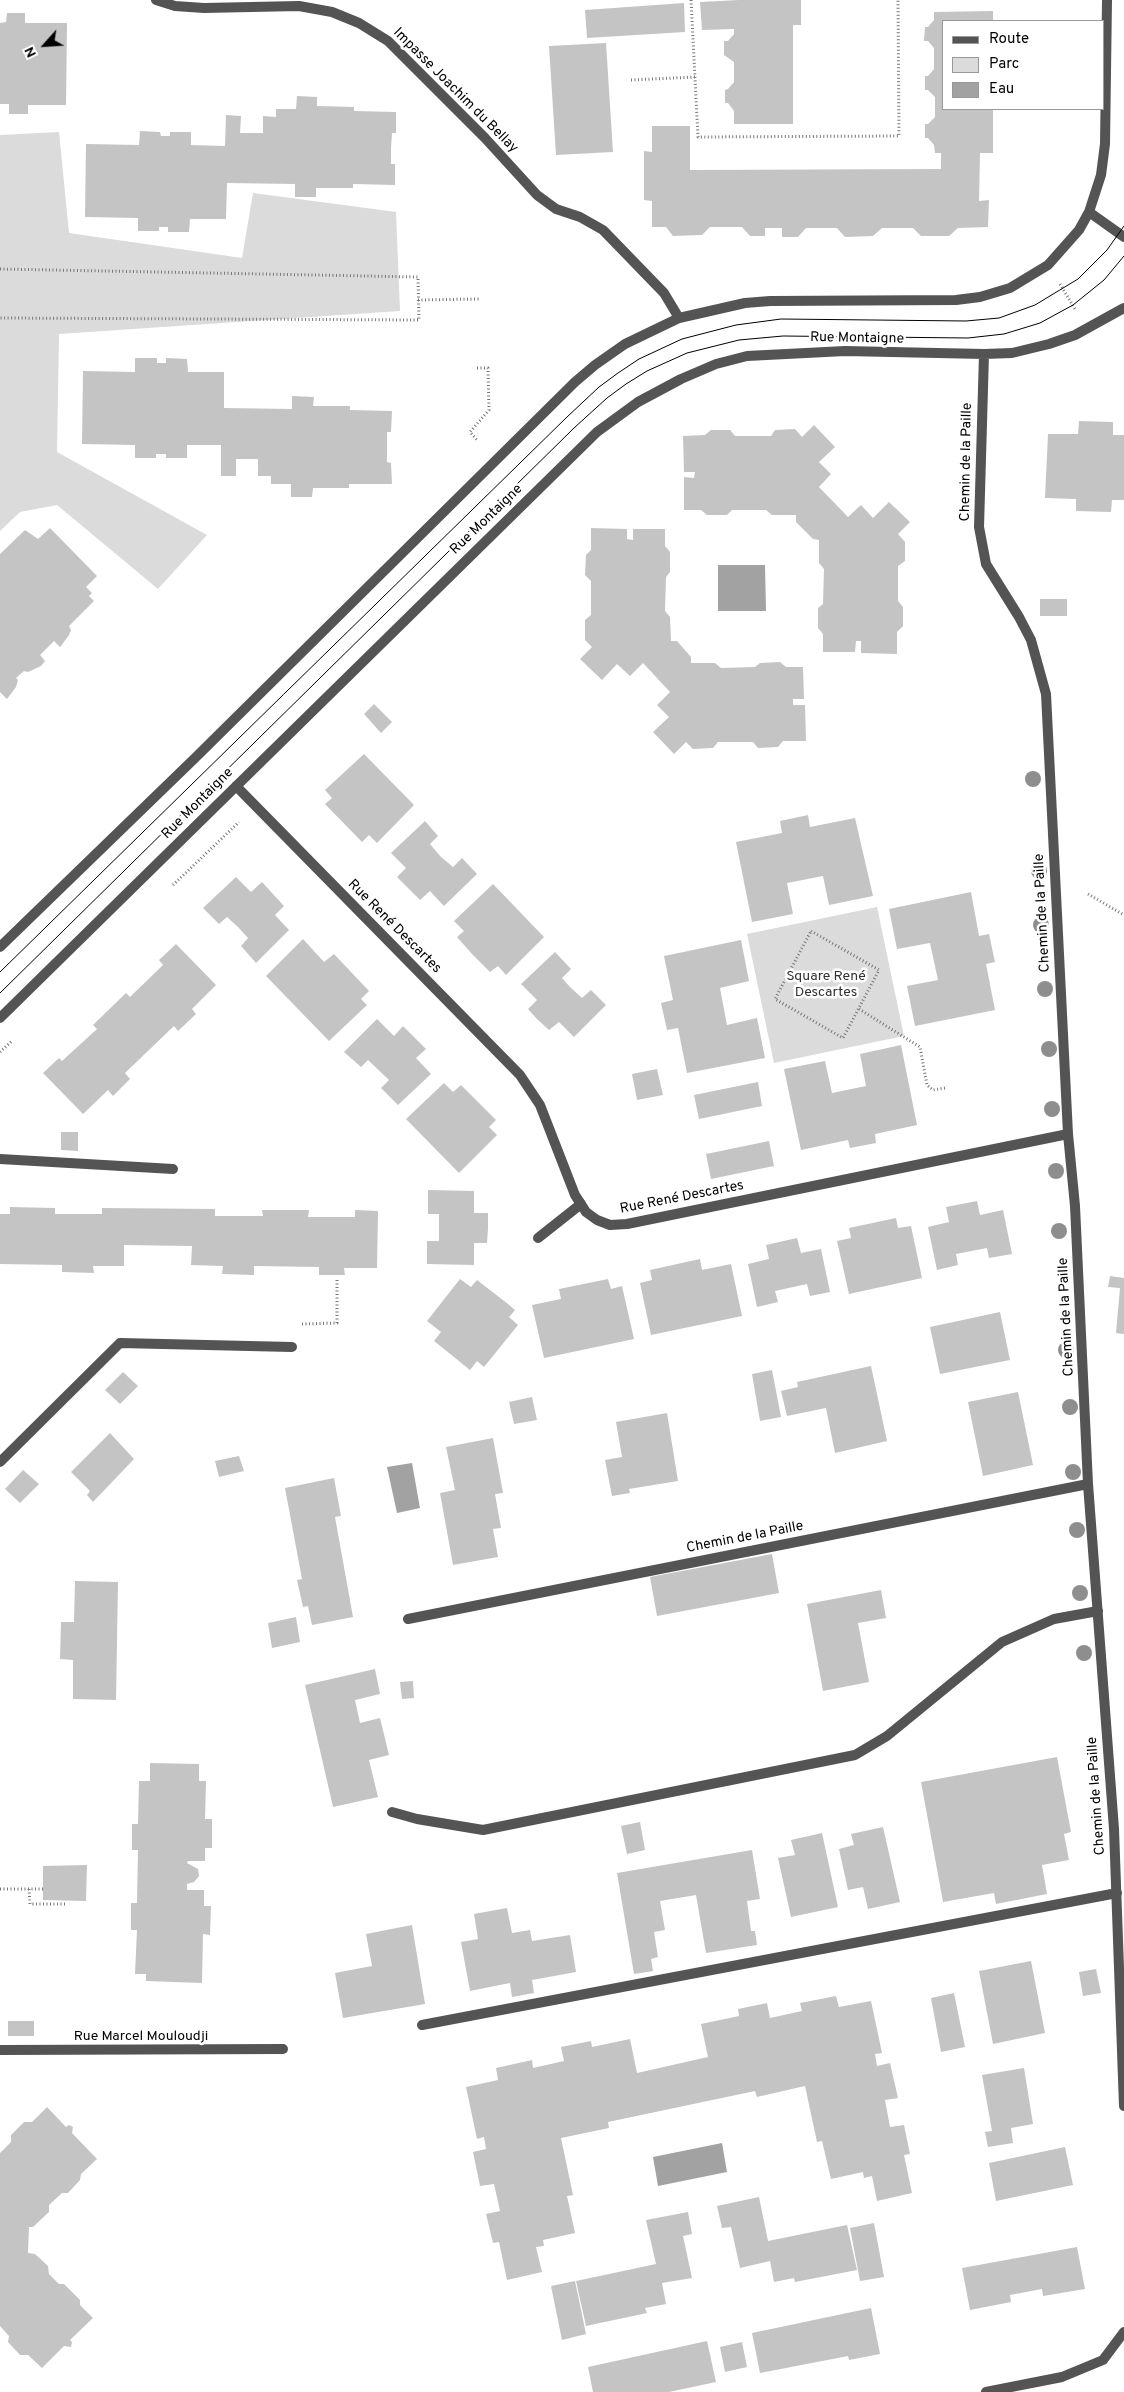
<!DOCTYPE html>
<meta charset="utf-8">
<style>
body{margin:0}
#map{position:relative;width:1124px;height:2392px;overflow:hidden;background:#fff;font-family:Overpass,sans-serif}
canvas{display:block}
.legend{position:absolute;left:942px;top:20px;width:162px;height:90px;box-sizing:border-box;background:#fff;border:1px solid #999;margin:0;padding:6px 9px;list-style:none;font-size:15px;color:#000}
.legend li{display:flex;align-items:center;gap:10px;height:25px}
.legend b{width:25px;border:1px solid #999}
.north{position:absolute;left:20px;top:20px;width:50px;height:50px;-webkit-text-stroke:4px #fff;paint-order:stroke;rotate:244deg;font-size:14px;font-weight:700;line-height:20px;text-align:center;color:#000}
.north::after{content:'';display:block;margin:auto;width:18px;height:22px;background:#000;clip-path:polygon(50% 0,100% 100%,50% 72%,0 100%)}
</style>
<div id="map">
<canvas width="1124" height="2392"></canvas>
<ul class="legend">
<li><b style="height:6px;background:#545454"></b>Route</li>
<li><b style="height:14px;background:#dbdbdb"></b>Parc</li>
<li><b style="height:14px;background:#a2a2a2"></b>Eau</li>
</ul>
<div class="north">N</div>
</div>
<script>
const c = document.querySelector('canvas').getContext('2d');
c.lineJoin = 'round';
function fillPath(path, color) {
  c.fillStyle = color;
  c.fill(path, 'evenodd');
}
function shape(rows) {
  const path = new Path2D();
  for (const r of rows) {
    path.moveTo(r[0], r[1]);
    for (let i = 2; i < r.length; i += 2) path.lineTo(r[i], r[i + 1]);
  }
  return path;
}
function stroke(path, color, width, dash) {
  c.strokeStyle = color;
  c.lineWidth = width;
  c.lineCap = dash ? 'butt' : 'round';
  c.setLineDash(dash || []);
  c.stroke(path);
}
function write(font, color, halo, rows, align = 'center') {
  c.font = font + ' Overpass,sans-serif';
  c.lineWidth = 5;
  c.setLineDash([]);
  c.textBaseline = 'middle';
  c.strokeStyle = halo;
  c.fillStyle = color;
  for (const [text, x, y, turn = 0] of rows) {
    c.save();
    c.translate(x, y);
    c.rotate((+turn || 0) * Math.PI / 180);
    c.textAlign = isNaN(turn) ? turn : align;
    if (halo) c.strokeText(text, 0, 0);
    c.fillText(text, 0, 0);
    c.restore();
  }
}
fillPath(shape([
 [59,132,69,233,242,258,253,193,396,212,400,311,59,334,57,452,207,535,158,589,57,505,20,512,0,531,0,135],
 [877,907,904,1036,774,1063,747,934]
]), '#dbdbdb');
fillPath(shape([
 [718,565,765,565,766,611,718,611],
 [412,1463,420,1508,397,1513,387,1467],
 [722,2143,727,2172,658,2186,653,2157]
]), '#a2a2a2');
fillPath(shape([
 [739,0,801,0,801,25,793,25,793,124,734,124,734,111,728,103,725,103,725,90,728,89,734,82,734,62,724,55,724,41,728,41,734,34,734,29,702,30,700,2],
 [684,3,685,32,587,38,585,10],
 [993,11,993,21,943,21,943,109,993,109,993,153,980,153,979,201,989,200,988,227,958,228,949,236,921,236,913,228,882,228,873,236,845,237,837,228,806,228,798,237,782,237,782,228,765,228,765,236,750,236,742,227,710,227,702,235,673,236,666,227,652,227,652,201,644,200,644,151,652,152,652,126,690,126,690,170,941,169,941,153,935,153,934,145,928,138,925,138,925,124,928,124,935,117,935,97,928,90,925,90,925,76,928,76,934,69,934,48,928,41,924,41,925,27,928,27,934,20,934,12],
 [7,13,25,13,25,23,67,23,66,105,28,105,28,114,9,114,9,104,0,104,0,23,6,22],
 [606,43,613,152,556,155,549,46],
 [297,96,317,97,317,106,354,107,354,111,396,112,396,133,392,133,391,148,391,164,395,164,395,185,353,184,353,188,316,188,316,197,295,197,295,184,227,183,226,219,190,219,189,232,168,232,168,227,159,227,159,231,138,231,138,218,85,217,86,144,139,145,140,131,160,132,161,136,170,136,170,132,191,132,191,145,225,146,226,115,241,116,240,133,263,133,263,116,276,117,276,109,296,109],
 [135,358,157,358,157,363,166,363,166,358,187,359,188,372,224,372,224,408,292,409,292,396,314,397,313,406,350,406,350,410,392,411,391,432,387,432,387,462,391,463,392,484,349,484,349,488,313,488,312,497,291,497,291,484,271,484,271,476,258,476,258,459,236,459,236,476,221,476,221,445,187,445,187,458,166,458,166,454,156,454,156,458,135,458,135,445,82,444,83,371,135,372],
 [1079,421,1113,422,1113,435,1124,435,1124,500,1112,500,1111,512,1076,511,1076,499,1045,498,1048,434,1078,434],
 [814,425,835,447,819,462,831,474,819,487,848,517,861,505,873,518,889,502,910,522,898,534,905,542,905,561,898,566,898,601,903,607,903,626,897,632,897,654,861,653,861,641,856,641,855,652,823,652,823,634,818,628,818,608,823,604,824,569,819,563,819,540,813,539,796,522,796,515,772,515,766,510,732,510,727,515,707,515,701,510,684,510,684,477,694,478,695,472,684,472,683,436,705,435,711,430,730,430,735,436,771,436,775,430,795,429,802,437],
 [50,528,97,576,86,587,92,593,89,596,94,601,69,626,71,630,69,635,61,646,60,647,54,641,40,655,45,661,41,666,28,672,24,671,16,678,18,680,16,687,7,699,0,692,0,554,25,530,38,539],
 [591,528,627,529,627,539,633,540,633,529,665,529,665,546,670,552,670,572,666,577,665,611,670,617,671,641,677,641,691,657,691,663,715,663,721,668,755,667,760,663,780,662,786,667,803,667,804,699,793,699,793,705,805,705,806,741,783,741,778,747,758,748,753,742,718,742,713,748,693,749,686,742,674,754,653,732,669,717,657,705,670,692,643,663,630,676,617,664,602,680,580,659,592,647,585,640,585,620,591,615,591,581,585,575,586,555,591,550],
 [1040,599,1067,599,1067,616,1040,616],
 [374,704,392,722,381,733,364,714],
 [364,754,414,805,377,843,369,835,362,842,325,804,332,798,325,790],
 [808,815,810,827,855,818,873,896,829,905,823,876,787,883,793,914,752,922,736,842,782,833,780,821],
 [425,821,438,836,430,844,441,857,453,867,462,858,477,874,444,906,430,891,420,900,397,877,406,868,391,853],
 [236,877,251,892,262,882,284,906,275,915,289,930,256,963,241,946,248,938,238,927,227,917,219,924,203,908],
 [493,884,544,937,506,975,498,966,490,972,472,954,457,937,464,931,454,921],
 [971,892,979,936,989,934,995,962,986,964,995,1010,915,1026,907,986,938,980,930,943,897,949,889,909],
 [303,939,324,962,334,954,369,991,361,999,367,1005,329,1041,266,976],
 [741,940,749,981,720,988,727,1025,757,1018,765,1058,687,1073,678,1028,667,1030,661,1003,673,1000,664,956],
 [176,944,216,985,192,1009,196,1014,178,1031,174,1026,125,1073,130,1079,113,1096,108,1090,83,1114,43,1073,59,1058,62,1061,97,1029,93,1025,126,993,130,997,163,965,159,960],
 [555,952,571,969,562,978,570,987,582,998,591,990,606,1005,574,1037,559,1022,549,1030,537,1019,528,1009,537,1000,521,984],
 [377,1019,394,1036,403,1026,426,1049,416,1058,431,1074,398,1105,381,1088,389,1080,368,1060,361,1067,344,1052],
 [901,1045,917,1125,875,1134,876,1143,850,1148,848,1140,801,1150,784,1069,825,1061,832,1093,866,1086,860,1054],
 [657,1069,663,1095,637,1100,632,1074],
 [758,1082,762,1106,699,1119,694,1095],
 [444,1083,453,1092,461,1085,496,1120,489,1127,497,1135,459,1173,406,1119],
 [61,1132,78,1132,78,1151,61,1150],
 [769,1141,774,1166,711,1179,706,1154],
 [428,1190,474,1191,474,1213,488,1213,488,1229,487,1243,474,1243,474,1265,427,1264,427,1241,439,1241,439,1214,428,1214],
 [977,1201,980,1215,1003,1210,1012,1254,989,1258,987,1248,956,1254,958,1265,937,1270,928,1227,949,1222,946,1207],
 [10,1207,55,1208,55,1214,102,1214,102,1208,215,1209,215,1216,263,1216,262,1210,309,1210,308,1217,355,1217,355,1210,378,1211,377,1268,344,1268,345,1275,319,1275,319,1267,254,1266,254,1275,222,1274,223,1266,191,1265,192,1246,124,1245,124,1266,93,1266,94,1273,62,1272,62,1265,0,1264,0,1214,10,1214],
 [896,1218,898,1228,911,1226,922,1278,849,1294,837,1241,851,1238,849,1228],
 [797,1238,801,1253,821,1249,830,1292,810,1296,807,1284,775,1291,778,1302,757,1307,748,1264,769,1259,766,1245],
 [700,1259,702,1270,731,1264,742,1316,651,1335,640,1283,652,1280,650,1270],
 [1110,1276,1124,1278,1124,1334,1116,1333,1120,1288,1108,1287],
 [460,1279,471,1287,477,1280,508,1304,515,1310,509,1317,518,1325,484,1367,477,1361,470,1370,434,1341,441,1332,427,1321],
 [608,1279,611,1289,622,1286,634,1339,544,1358,532,1305,561,1299,559,1289],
 [1000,1312,1010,1360,940,1374,930,1327],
 [871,1366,887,1441,835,1453,826,1408,787,1416,781,1391,798,1387,797,1382],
 [772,1370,781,1417,760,1421,752,1374],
 [123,1372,138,1386,120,1404,105,1390],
 [1018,1392,1033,1465,983,1476,968,1402],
 [532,1397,537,1420,514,1424,509,1402],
 [667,1413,678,1481,629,1489,630,1493,612,1496,605,1460,622,1457,616,1422],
 [110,1433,134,1459,93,1502,87,1495,90,1491,71,1472],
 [493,1438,503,1493,495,1494,501,1528,493,1529,498,1557,453,1565,440,1493,455,1490,446,1447],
 [239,1456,244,1471,219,1477,215,1461],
 [23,1470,39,1484,20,1503,5,1489],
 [334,1478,341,1516,335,1517,353,1617,312,1625,308,1606,303,1607,297,1580,302,1579,285,1488],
 [772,1554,779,1593,657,1616,650,1577],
 [75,1581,118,1582,116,1700,73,1699,73,1660,60,1659,61,1622,74,1622],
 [881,1590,886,1618,858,1623,869,1682,823,1691,807,1604],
 [296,1617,300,1642,272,1648,268,1623],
 [375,1669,380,1694,355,1700,360,1723,380,1718,389,1755,369,1760,378,1797,333,1807,305,1685],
 [413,1681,414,1698,402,1699,400,1682],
 [1057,1757,1071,1832,1064,1834,1069,1860,1042,1865,1047,1894,996,1904,994,1893,943,1902,921,1782],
 [150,1763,199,1764,199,1781,206,1781,205,1819,212,1819,212,1848,205,1848,205,1861,188,1861,187,1863,198,1869,199,1876,194,1882,187,1884,187,1890,204,1890,204,1906,211,1906,210,1935,203,1934,202,1983,146,1981,146,1974,135,1974,137,1930,131,1930,131,1903,137,1903,138,1850,132,1850,132,1824,138,1824,139,1781,150,1781],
 [640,1822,645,1850,627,1854,621,1826],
 [883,1827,900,1902,868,1909,863,1887,848,1890,839,1849,854,1845,851,1834],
 [822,1833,838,1907,791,1917,778,1858,795,1855,791,1840],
 [752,1850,760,1899,747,1901,751,1931,755,1931,757,1945,706,1953,696,1895,660,1901,665,1930,654,1932,658,1957,651,1959,653,1971,634,1974,617,1873],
 [87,1865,86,1901,43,1900,43,1866],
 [507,1908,512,1933,530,1930,532,1941,570,1935,576,1972,532,1980,534,1993,512,1997,510,1983,470,1991,461,1942,478,1939,474,1914],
 [412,1925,425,2004,343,2018,335,1973,372,1966,366,1934],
 [1031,1961,1045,2033,993,2044,979,1971],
 [1096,1969,1101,1993,1083,1996,1079,1972],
 [954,1993,965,2047,941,2052,931,1998],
 [836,1996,839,2007,871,2001,882,2053,875,2054,877,2066,890,2063,898,2098,885,2100,890,2127,904,2125,910,2154,904,2155,912,2193,877,2201,872,2176,864,2178,863,2172,831,2179,822,2141,817,2142,805,2086,757,2097,755,2091,608,2122,609,2128,561,2138,573,2195,567,2196,575,2233,543,2240,544,2246,536,2247,542,2272,507,2280,499,2242,493,2243,486,2214,500,2211,494,2184,480,2186,473,2152,486,2149,484,2137,477,2139,466,2087,498,2080,496,2068,532,2060,533,2068,564,2061,561,2047,591,2041,592,2047,630,2039,637,2073,708,2057,701,2024,739,2016,738,2009,767,2003,770,2018,802,2011,800,2003],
 [8,2021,34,2021,34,2036,8,2036],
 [1024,2068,1033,2124,1011,2128,1013,2143,988,2147,985,2132,992,2131,982,2075],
 [47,2107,66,2127,69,2125,73,2127,72,2133,97,2159,81,2174,80,2180,68,2193,62,2193,49,2205,49,2212,33,2227,29,2227,28,2253,35,2254,48,2266,49,2274,59,2284,64,2284,80,2300,80,2305,93,2318,70,2340,72,2342,71,2347,64,2346,42,2368,28,2355,20,2355,8,2342,9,2336,0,2326,0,2153,11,2142,11,2135,24,2122,32,2122],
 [1065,2147,1073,2185,996,2201,989,2163],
 [759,2197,768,2241,847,2225,857,2270,795,2282,794,2278,774,2282,770,2261,740,2268,731,2227,722,2228,717,2206],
 [688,2212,692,2234,683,2236,692,2278,662,2283,666,2304,645,2308,647,2313,586,2326,576,2281,656,2264,646,2220],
 [874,2223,884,2277,860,2281,850,2228],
 [1077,2247,1085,2289,1043,2296,1042,2289,1010,2295,1011,2302,970,2310,962,2268],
 [575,2281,586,2334,562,2340,551,2286],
 [871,2308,880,2354,849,2360,848,2356,760,2373,752,2333],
 [707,2341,716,2382,669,2392,593,2392,588,2367],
 [742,2342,747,2367,725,2372,720,2347]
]), '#c4c4c4');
stroke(shape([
 [691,0,698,137,899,136,898,0],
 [631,80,695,77],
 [0,269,418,277,419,320,0,318],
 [1060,284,1075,309],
 [418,300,479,299],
 [477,368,488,368,489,410,470,432,477,440],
 [173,885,239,822],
 [1088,894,1124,915],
 [811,931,879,970,843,1038,775,999,811,931],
 [859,1009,920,1047,927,1085,933,1090,945,1088],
 [0,1052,12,1041],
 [302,1324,337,1323,337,1279],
 [0,1889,43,1889],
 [29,1889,30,1904,65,1904]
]), '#767676', 3, [1, 2.5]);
stroke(shape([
 [538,1238,581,1204],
 [392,1812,417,1819,483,1830,855,1755,887,1736,1002,1642,1054,1619,1098,1611],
 [422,2025,1117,1893]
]), '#545454', 10);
stroke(shape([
 [156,0,175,6,204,8,299,6,332,12,359,23,388,41,485,138,537,195,556,209,580,217,603,230,664,293,679,318],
 [1089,212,1124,237],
 [984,354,979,527,986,564,1019,617,1031,640,1046,694,1068,1134,1075,1206,1088,1484,1114,1829,1124,2106],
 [236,786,520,1075,540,1105,575,1195,586,1212,597,1220,610,1225,627,1224,1068,1134],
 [0,947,195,758,575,382,595,365,625,344,679,318,745,303,770,301,956,300,980,297,1010,288,1048,265,1079,230,1089,212,1101,175,1105,144,1107,0],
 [0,1018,597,432,638,402,681,379,716,364,747,356,845,351,984,354,1012,353,1049,344,1075,335,1124,308],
 [0,1159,173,1169],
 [0,1462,120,1343,292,1347],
 [408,1619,1088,1484],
 [0,2050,283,2049],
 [986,2392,1062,2377,1103,2360,1124,2332]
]), '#545454', 10);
stroke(shape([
 [0,972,567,417,599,387,618,373,639,359,682,339,736,325,781,319,966,321,999,318,1035,305,1078,279,1107,250,1124,226],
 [0,993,574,428,607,398,626,384,647,371,687,353,739,340,783,336,968,338,1004,334,1040,323,1073,305,1104,280,1124,256]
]), '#000', 1);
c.fillStyle = '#8e8e8e';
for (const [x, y] of [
 [1033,779],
 [1039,871],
 [1041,925],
 [1045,989],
 [1049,1049],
 [1052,1109],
 [1056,1171],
 [1059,1231],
 [1066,1350],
 [1070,1407],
 [1073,1472],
 [1077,1530],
 [1080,1593],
 [1084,1653]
]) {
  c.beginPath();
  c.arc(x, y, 8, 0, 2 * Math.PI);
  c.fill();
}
write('14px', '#000', '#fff', [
 ["Impasse Joachim du Bellay",455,91,45],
 ["Rue Montaigne",857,339,1],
 ["Chemin de la Paille",967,462,-89],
 ["Rue Montaigne",487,520,-44],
 ["Rue Montaigne",198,804,-45],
 ["Chemin de la Paille",1043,913,-93],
 ["Rue René Descartes",394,927,45],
 ["Rue René Descartes",682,1198,-11],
 ["Chemin de la Paille",1067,1317,-93],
 ["Chemin de la Paille",745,1538,-11],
 ["Chemin de la Paille",1097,1796,-94],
 ["Rue Marcel Mouloudji",141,2037]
]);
write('14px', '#323232', '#fff', [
 ["Square René",826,977],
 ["Descartes",826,993]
]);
</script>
